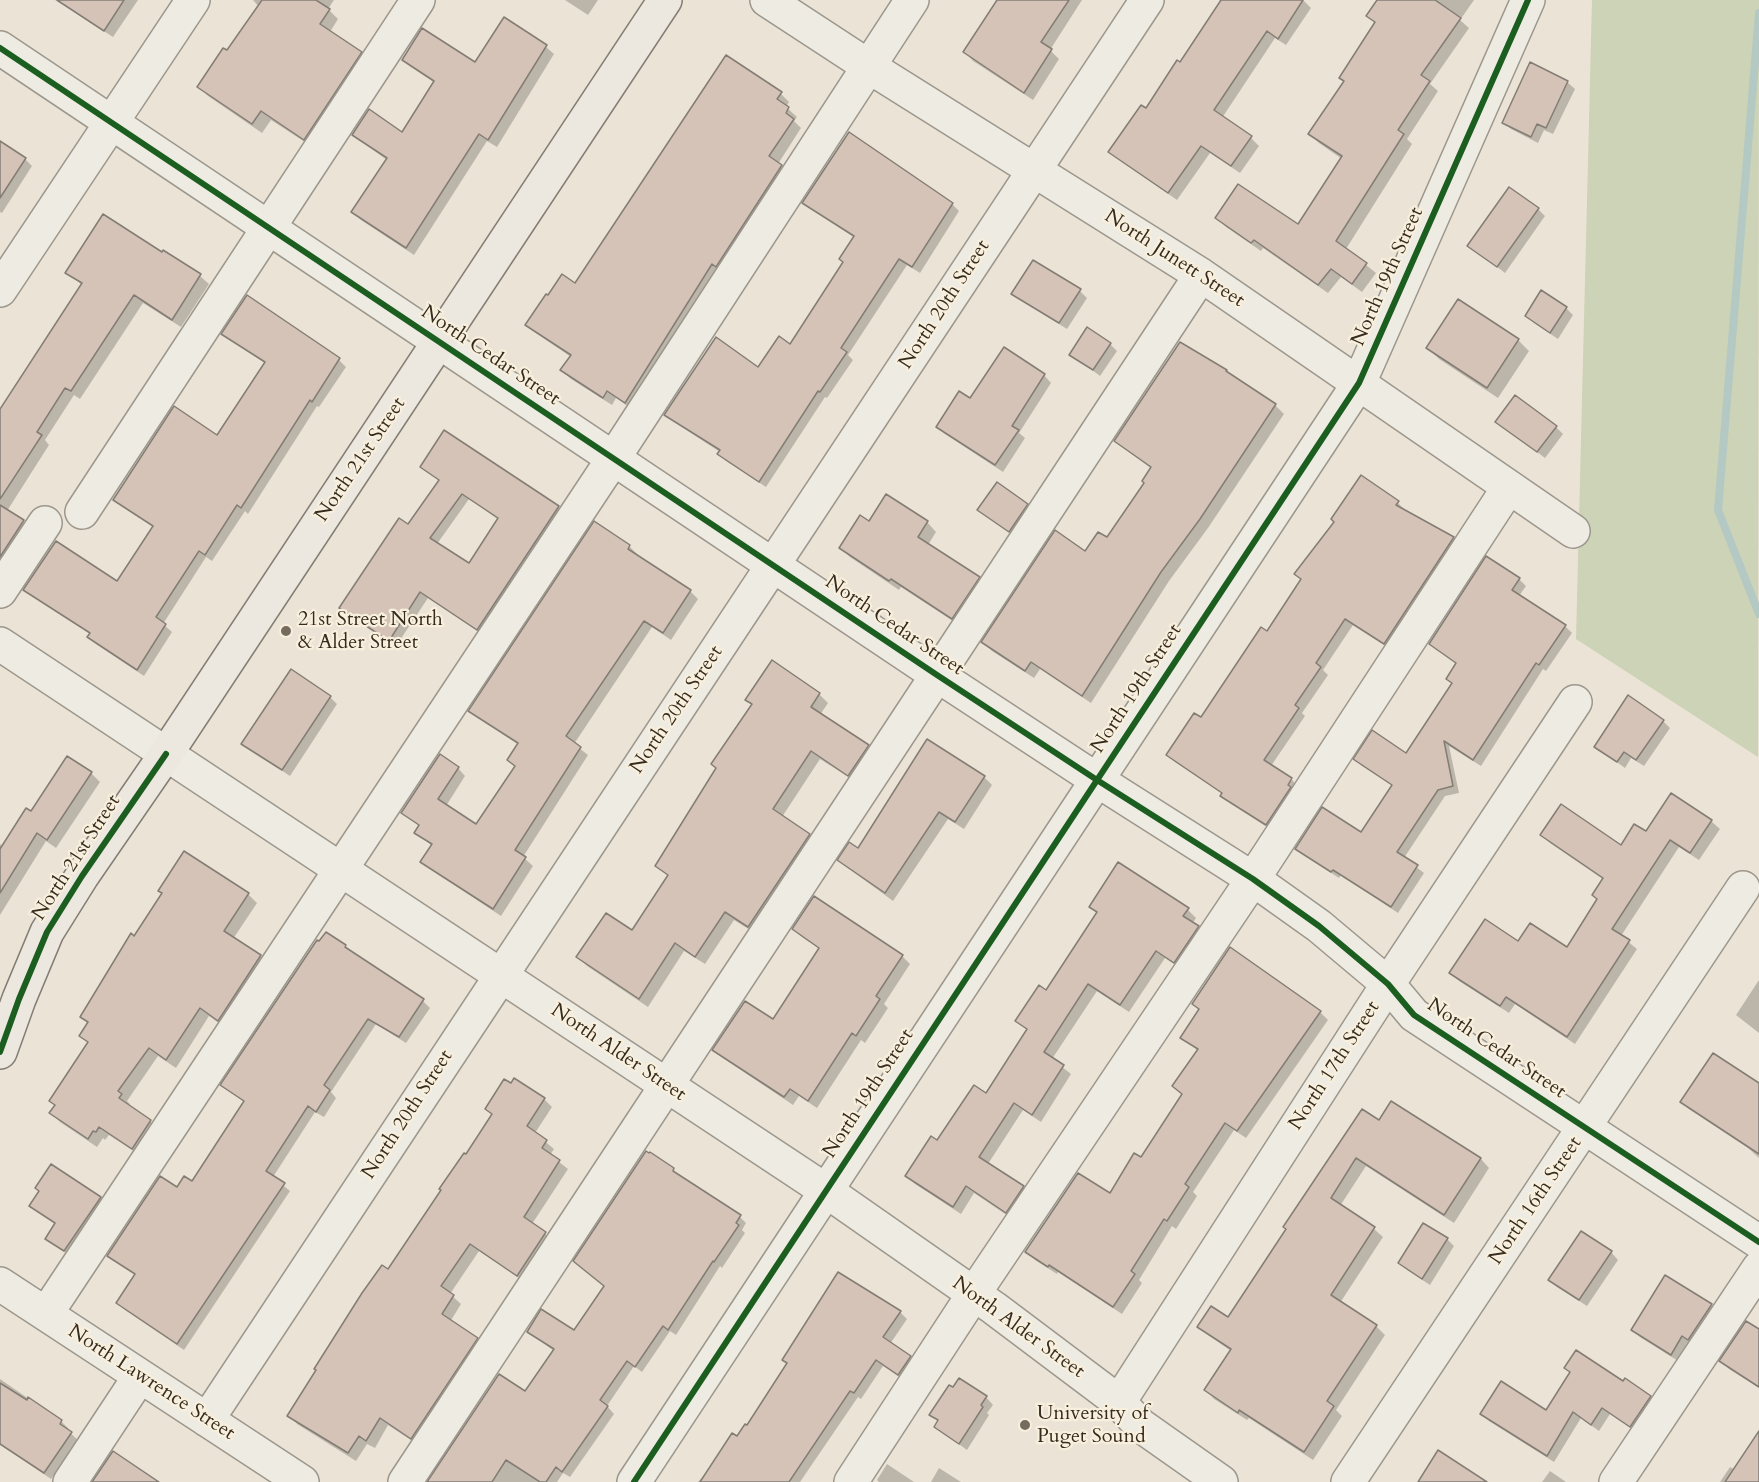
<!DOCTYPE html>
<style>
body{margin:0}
canvas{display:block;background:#ebe3d5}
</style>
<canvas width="1759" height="1482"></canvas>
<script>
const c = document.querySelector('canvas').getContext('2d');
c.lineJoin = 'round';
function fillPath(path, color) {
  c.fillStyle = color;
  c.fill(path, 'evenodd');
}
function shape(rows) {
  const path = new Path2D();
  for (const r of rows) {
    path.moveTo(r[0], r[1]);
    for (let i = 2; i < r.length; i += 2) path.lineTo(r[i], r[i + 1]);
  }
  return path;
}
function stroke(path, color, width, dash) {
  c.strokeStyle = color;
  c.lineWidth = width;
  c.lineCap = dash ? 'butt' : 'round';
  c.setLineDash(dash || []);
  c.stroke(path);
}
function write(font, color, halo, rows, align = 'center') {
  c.font = font + ' Cardo,serif';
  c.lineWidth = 4.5;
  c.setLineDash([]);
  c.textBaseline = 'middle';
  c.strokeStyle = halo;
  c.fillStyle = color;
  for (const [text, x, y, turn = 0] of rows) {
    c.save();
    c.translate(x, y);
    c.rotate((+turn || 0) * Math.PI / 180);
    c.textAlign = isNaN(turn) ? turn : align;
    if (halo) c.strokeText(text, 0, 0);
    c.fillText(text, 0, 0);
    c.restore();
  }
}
fillPath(shape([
 [1592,0,1759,0,1758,757,1576,639]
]), '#cdd3b6');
fillPath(shape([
 [55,0,138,0,113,37],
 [253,0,334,0,328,9,338,19,330,32,361,53,370,62,314,148,271,120,262,133,208,96,199,87,228,53,259,7],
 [565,0,598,0,588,15],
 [1017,0,1082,0,1050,50,1059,59,1033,100,973,61,965,52],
 [1219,0,1303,0,1311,8,1286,45,1275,38,1222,118,1251,138,1259,146,1240,173,1210,153,1177,200,1118,159,1110,151,1147,110,1180,64,1221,2],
 [1379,0,1474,0,1460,20,1469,28,1430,84,1438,91,1407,139,1412,144,1346,249,1376,273,1362,292,1341,277,1328,293,1263,248,1261,251,1226,227,1217,218,1298,226,1342,159,1319,143,1310,134,1345,81,1376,24,1368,16],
 [504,19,546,47,554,54,497,147,487,141,414,255,361,220,353,212,387,160,362,142,354,134,402,134,435,83,411,67,403,60,475,64],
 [727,57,781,94,789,102,786,107,797,117,794,121,801,128,778,164,790,174,633,410,616,398,612,405,571,379,562,370,571,357,536,333,527,324,575,286],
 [1567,82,1575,89,1553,134,1544,130,1538,143,1511,129,1504,122],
 [0,142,25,159,32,166,2,213,0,212],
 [804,202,952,204,959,211,920,273,907,265,848,355,853,360,827,398,825,397,766,487,726,461,719,454,720,452,673,421,666,414,758,370,790,346,845,263,855,238,811,209],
 [1538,209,1545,216,1505,273,1469,245],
 [164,252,200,276,209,284,181,327,143,303,80,399,74,395,45,440,49,445,7,511,23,522,32,530,0,577,0,411,82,285,67,272,162,254],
 [1080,291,1087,298,1067,329,1020,300,1013,293],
 [247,298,339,360,346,367,319,407,317,406,248,514,245,511,212,561,206,557,163,624,172,632,144,676,96,644,89,637,91,634,32,596,25,589,118,583,154,527,121,506,115,499,218,437,265,363,230,340,223,333],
 [1566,308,1573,315,1558,339,1534,323,1527,316],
 [1518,340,1529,351,1498,398,1439,359,1428,348],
 [1110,344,1117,351,1100,376,1071,354],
 [1180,344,1226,371,1233,377,1275,405,1284,414,1208,528,1169,581,1091,703,1040,669,1034,678,992,651,983,642,1086,553,1107,539,1146,483,1152,469,1125,449,1116,441],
 [1004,349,1044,375,1051,383,1019,433,1025,438,1003,472,945,434,938,427,971,400],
 [1497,422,1556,427,1563,434,1545,458],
 [444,432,558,507,565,514,485,636,428,598,396,646,348,614,341,607,408,526,440,481,422,467],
 [469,499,499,520,469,565,437,544],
 [1361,477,1398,503,1405,510,1404,511,1453,538,1460,545,1392,650,1353,625,1323,670,1328,675,1302,713,1305,716,1271,766,1291,779,1298,786,1273,831,1230,803,1222,796,1223,794,1175,762,1168,755,1201,719,1268,633,1303,580],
 [1027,505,1034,512,1017,538,979,510],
 [927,522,936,532,928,545,979,578,988,587,962,627,901,587,899,590,850,557,841,548,869,523],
 [629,546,637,554,636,556,690,591,698,599,671,640,652,627,574,744,588,755,523,857,533,866,501,916,430,869,422,862,432,846,416,832,420,826,403,812,458,768,465,776,446,806,477,826,516,767,509,760,519,745,478,718,470,711],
 [1519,579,1526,586,1519,596,1565,626,1572,633,1546,671,1543,669,1481,766,1449,746,1459,793,1445,796,1404,858,1424,873,1398,913,1341,875,1339,878,1304,855,1297,849,1362,834,1393,786,1362,766,1355,759,1406,755,1454,684,1457,664,1431,644],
 [772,662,819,694,828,703,820,715,868,746,876,755,858,783,820,759,782,817,809,835,818,843,758,935,734,920,705,964,684,951,648,1007,587,966,578,957,632,932,669,876,657,866,718,769,753,705,747,700],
 [330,697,337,704,290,776,250,750,243,743],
 [1663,721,1670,728,1644,766,1631,758,1625,768,1596,747],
 [68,758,91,773,100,782,56,848,46,841,0,915,0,844,3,847,31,814],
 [984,777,992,785,964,829,948,819,893,901,848,868,839,860],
 [1711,821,1720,829,1699,860,1679,847,1621,936,1637,949,1575,1044,1515,1004,1509,1013,1459,981,1451,973,1519,943,1567,949,1598,899,1604,880,1550,843,1542,835,1622,848,1646,833],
 [248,894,257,903,233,939,261,956,269,965,227,1029,209,1016,176,1068,158,1056,127,1101,130,1104,128,1106,150,1121,159,1130,141,1156,109,1135,105,1140,103,1138,97,1147,60,1122,51,1113,89,1044,81,1035,88,1024,82,1017,135,938],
 [1091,906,1188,910,1196,918,1192,924,1206,936,1183,970,1165,958,1129,1012,1097,991,1052,1059,1071,1074,1041,1122,1023,1110,988,1164,1023,1187,1031,1195,1014,1220,974,1193,961,1214,915,1184,907,1176,938,1142,987,1096,1028,1031,1017,1021,1046,992,1098,914],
 [794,929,902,956,910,964,884,1004,888,1008,865,1043,861,1040,817,1108,799,1096,793,1105,723,1058,714,1050,773,1021,820,949,802,937],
 [345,946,352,954,423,1001,430,1008,406,1043,376,1024,331,1092,336,1098,324,1117,315,1112,273,1177,290,1191,184,1350,125,1310,118,1303,136,1275,116,1262,109,1256,178,1189,193,1183,244,1102,222,1085],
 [1759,980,1759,1033,1736,1015],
 [1193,1004,1320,1012,1328,1020,1246,1138,1234,1130,1193,1192,1197,1196,1176,1229,1172,1226,1139,1280,1142,1283,1122,1314,1058,1272,1057,1274,1035,1260,1027,1251,1110,1195,1141,1159,1183,1095,1174,1086,1198,1051,1182,1037,1200,1011],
 [1759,1088,1759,1158,1748,1148,1689,1109,1682,1102],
 [544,1099,552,1107,535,1133,554,1149,550,1155,568,1169,532,1224,554,1241,526,1283,479,1251,450,1294,461,1304,450,1322,477,1339,485,1347,420,1446,388,1425,375,1448,367,1444,356,1461,297,1424,289,1415,493,1115,486,1109],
 [1391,1103,1481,1159,1489,1168,1454,1223,1366,1166,1340,1206,1374,1229,1383,1237,1340,1303,1376,1326,1385,1335,1336,1410,1342,1416,1313,1460,1249,1418,1247,1420,1214,1399,1206,1390,1231,1351,1208,1335,1199,1326,1228,1319,1379,1122],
 [673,1170,680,1176,740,1217,746,1223,742,1230,745,1233,722,1268,720,1266,676,1335,670,1331,642,1372,634,1366,607,1406,614,1414,570,1477,563,1473,557,1482,429,1482,525,1393,554,1351,528,1332,574,1333,605,1287,575,1261],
 [100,1198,107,1205,71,1257,47,1239,56,1224,31,1205],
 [1447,1239,1454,1246,1430,1285,1407,1270,1400,1263],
 [1611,1252,1618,1260,1587,1306,1557,1287,1550,1280],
 [1665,1277,1711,1306,1718,1313,1678,1361,1640,1337,1633,1329],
 [900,1312,907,1319,890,1344,917,1364,905,1381,883,1366,861,1399,858,1397,800,1482,698,1482,747,1427],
 [1759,1331,1759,1388,1729,1369,1721,1361],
 [0,1379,61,1421,68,1428,67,1430,78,1440,51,1479,7,1449,0,1443],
 [1623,1383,1650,1397,1657,1404,1638,1433,1610,1414,1599,1431,1581,1418,1554,1462,1489,1421,1482,1414,1546,1412],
 [986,1397,993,1405,987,1413,989,1415,967,1450,935,1427,939,1422,931,1415],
 [1759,1434,1759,1482,1720,1482,1730,1467,1735,1470],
 [887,1464,914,1482,879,1482,877,1480],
 [939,1468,961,1482,931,1482],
 [1550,1471,1566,1482,1542,1482]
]), '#0003');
stroke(shape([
 [1759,13,1718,510,1759,614]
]), '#b4c9c4', 8);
const building = shape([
 [57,0,124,0,104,31,57,0],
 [262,0,316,0,330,9,320,24,362,52,304,140,261,111,252,124,197,87,223,48,227,50,262,0],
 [997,0,1069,0,1041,42,1052,49,1024,93,963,52,997,0],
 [1221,0,1303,0,1278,39,1267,31,1214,110,1252,136,1231,166,1201,146,1168,193,1108,152,1141,105,1146,108,1177,60,1180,62,1221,0],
 [1377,0,1435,0,1461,18,1421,75,1430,81,1398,130,1404,134,1336,241,1367,263,1352,284,1331,269,1318,285,1254,240,1251,243,1215,218,1238,184,1298,224,1342,156,1308,134,1344,81,1339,78,1375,22,1366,16,1377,0],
 [504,17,547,45,488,140,479,134,406,248,351,212,387,158,352,135,369,109,402,132,434,81,402,60,422,28,475,62,504,17],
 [726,55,782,92,777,99,789,107,786,113,794,119,769,156,782,165,716,267,712,264,625,403,607,391,603,398,560,370,571,355,525,325,546,294,548,295,562,274,575,283,726,55],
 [1530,62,1568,81,1546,128,1537,124,1531,137,1502,123,1530,62],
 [849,132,953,203,912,267,899,259,841,348,847,352,820,392,818,391,759,482,717,454,720,450,664,415,716,337,758,367,779,336,790,344,843,262,839,259,854,236,802,203,849,132],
 [0,141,26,158,0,198,0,141],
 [1509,187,1539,208,1497,267,1467,246,1509,187],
 [103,214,162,252,163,250,201,274,172,320,134,295,71,391,65,388,37,432,42,435,0,499,0,409,82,283,65,273,103,214],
 [1033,260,1081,289,1059,323,1011,294,1033,260],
 [1541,290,1567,307,1550,333,1525,316,1541,290],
 [247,295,340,358,312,402,310,400,241,508,237,505,205,555,199,551,156,617,166,624,137,670,87,637,90,633,23,590,56,541,117,581,153,526,113,500,174,406,217,435,265,362,221,334,247,295],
 [1458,299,1519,339,1487,388,1426,348,1458,299],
 [1087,327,1111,343,1093,370,1069,355,1087,327],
 [1180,342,1227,370,1226,371,1276,404,1200,519,1161,572,1082,696,1031,662,1025,671,981,642,1055,530,1085,551,1098,532,1107,537,1144,483,1142,481,1151,467,1114,441,1180,342],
 [1004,347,1045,374,1012,426,1019,430,995,465,936,427,959,391,970,398,1004,347],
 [1515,395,1557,426,1537,452,1495,422,1515,395],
 [444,430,559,506,477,630,420,592,389,641,339,608,399,518,408,524,439,480,420,467,444,430],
 [462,494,498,518,469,563,430,538,462,494],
 [1361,475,1399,501,1396,505,1454,537,1384,644,1345,619,1316,663,1321,667,1295,705,1299,708,1264,760,1292,778,1288,785,1291,787,1266,825,1220,796,1222,793,1166,755,1194,713,1201,717,1261,627,1267,631,1301,579,1294,574,1334,522,1331,519,1361,475],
 [997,482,1028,504,1009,532,977,510,997,482],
 [886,494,928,521,918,537,980,577,952,619,891,579,889,581,839,548,860,515,869,521,886,494],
 [0,505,24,520,0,557,0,505],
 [594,521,630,545,628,549,691,590,663,633,644,621,566,736,581,747,515,850,526,857,493,909,420,862,432,844,414,833,419,825,401,813,440,754,459,767,438,799,476,824,515,766,507,760,518,743,468,711,594,521],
 [1486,556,1520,578,1512,590,1566,625,1539,665,1536,663,1473,760,1444,741,1453,786,1438,790,1397,852,1418,865,1391,907,1333,870,1331,872,1295,849,1322,807,1361,832,1392,785,1353,759,1372,730,1406,753,1452,683,1446,679,1456,663,1429,644,1486,556],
 [772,660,820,693,811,707,869,745,848,776,811,751,773,809,810,834,748,927,725,912,695,957,675,943,639,999,576,957,606,913,632,930,668,875,655,866,716,768,711,764,752,704,745,700,772,660],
 [291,669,331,696,282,770,241,744,291,669],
 [1628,695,1664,720,1636,760,1624,752,1617,762,1594,747,1628,695],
 [927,739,985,776,955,822,939,812,885,893,837,860,849,842,858,848,927,739],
 [67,756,92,772,47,840,37,833,0,893,0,849,26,808,31,811,67,756],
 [1671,793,1712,820,1690,853,1670,840,1612,929,1630,940,1567,1037,1506,997,1500,1006,1449,973,1485,919,1518,941,1530,923,1567,947,1597,899,1592,895,1603,878,1540,835,1561,804,1621,845,1634,824,1646,831,1671,793],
 [184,851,249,893,224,931,261,955,218,1021,200,1008,166,1060,149,1048,118,1091,122,1094,119,1098,151,1120,132,1149,99,1127,96,1132,93,1131,88,1139,49,1113,55,1105,49,1101,88,1042,79,1036,88,1022,80,1017,131,933,134,936,162,893,158,891,184,851],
 [1118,862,1189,908,1183,916,1199,926,1174,963,1156,951,1120,1005,1088,984,1044,1052,1064,1065,1032,1115,1014,1103,979,1157,1024,1186,1006,1213,966,1186,953,1207,905,1176,931,1136,937,1140,974,1085,986,1093,1027,1029,1015,1021,1039,985,1046,990,1097,912,1089,907,1118,862],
 [814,896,903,955,876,996,880,999,856,1036,852,1033,808,1101,790,1089,784,1097,712,1050,745,1001,773,1019,819,948,792,929,814,896],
 [326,932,346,945,345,947,424,999,399,1037,368,1019,324,1085,330,1090,316,1112,308,1106,266,1171,285,1183,177,1344,116,1303,135,1274,107,1256,160,1176,177,1187,184,1176,192,1181,244,1101,220,1085,317,940,319,941,326,932],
 [1230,947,1321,1011,1237,1131,1225,1123,1185,1184,1189,1187,1167,1221,1164,1219,1131,1271,1135,1274,1113,1307,1049,1265,1048,1267,1025,1252,1078,1173,1110,1193,1134,1153,1141,1157,1182,1094,1172,1086,1198,1049,1180,1038,1199,1009,1192,1004,1230,947],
 [1713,1053,1759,1083,1759,1154,1680,1102,1713,1053],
 [514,1078,545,1098,527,1126,547,1140,542,1148,560,1160,524,1217,546,1232,517,1276,470,1244,441,1286,454,1295,442,1314,478,1338,411,1439,380,1418,366,1441,359,1436,348,1453,287,1416,316,1370,314,1369,362,1293,382,1265,388,1269,441,1190,439,1189,464,1153,466,1154,492,1114,485,1109,504,1079,511,1083,514,1078],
 [1391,1101,1481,1158,1444,1215,1356,1158,1331,1198,1375,1227,1331,1295,1377,1325,1327,1401,1334,1406,1304,1452,1239,1410,1238,1413,1204,1390,1231,1349,1197,1327,1211,1306,1228,1317,1286,1229,1283,1227,1362,1109,1379,1120,1391,1101],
 [646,1151,649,1153,650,1152,674,1168,673,1171,741,1215,736,1223,739,1225,714,1262,713,1261,668,1330,663,1326,635,1367,627,1361,600,1400,608,1406,562,1472,556,1467,546,1482,540,1482,506,1460,492,1482,427,1482,499,1374,525,1391,554,1349,527,1332,541,1309,574,1330,604,1286,573,1261,646,1151],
 [51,1164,101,1197,64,1251,45,1239,55,1223,29,1206,39,1191,35,1188,51,1164],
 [1423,1223,1448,1238,1422,1279,1398,1263,1423,1223],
 [1581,1231,1612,1251,1579,1300,1548,1280,1581,1231],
 [838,1272,901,1311,883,1337,911,1356,898,1375,876,1360,854,1393,850,1391,789,1482,700,1482,732,1433,737,1436,745,1424,747,1425,787,1363,782,1360,838,1272],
 [1665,1275,1712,1304,1688,1340,1682,1336,1671,1355,1631,1330,1665,1275],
 [1746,1321,1759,1329,1759,1387,1719,1361,1746,1321],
 [1576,1350,1623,1381,1625,1378,1651,1396,1630,1427,1602,1408,1591,1425,1573,1412,1547,1456,1480,1414,1501,1381,1546,1410,1570,1372,1564,1368,1576,1350],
 [959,1378,987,1396,981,1405,983,1407,959,1444,934,1427,938,1420,929,1415,949,1385,953,1387,959,1378],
 [0,1383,27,1400,28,1397,62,1420,60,1424,72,1432,44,1473,0,1444,0,1383],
 [1759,1431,1759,1482,1725,1482,1759,1431],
 [1438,1450,1487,1482,1418,1482,1438,1450],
 [113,1451,159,1482,92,1482,113,1451]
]);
fillPath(building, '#d5c3b8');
stroke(building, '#837d74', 1.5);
const minor = shape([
 [767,0,868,66,1201,275,1573,531],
 [0,48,937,675,1097,780,1253,879,1319,926,1388,984,1414,1015,1759,1242],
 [0,290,193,0],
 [82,512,418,0],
 [0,591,45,523],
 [0,644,825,1190,994,1308,1119,1402,1140,1425,1221,1482],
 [0,1284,302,1482],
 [46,1314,613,459,912,0],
 [1119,1402,1388,984,1575,702],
 [207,1420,1147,0],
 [70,1482,140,1376],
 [405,1482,1201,275],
 [634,1482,1359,383,1528,0],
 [851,1482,973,1295,1253,879,1509,487],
 [1348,1482,1743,888],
 [1616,1482,1759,1268]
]);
const major = shape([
 [0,1052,19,999,47,932,82,876,166,754,665,0]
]);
stroke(minor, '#9c978d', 36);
stroke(major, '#837d74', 36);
stroke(minor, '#eeebe3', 33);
stroke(major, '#ece7df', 33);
stroke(shape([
 [0,48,937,675,1097,780,1253,879,1319,926,1388,984,1414,1015,1759,1242],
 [0,1052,19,999,47,932,82,876,166,754],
 [634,1482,1359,383,1528,0]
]), '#1b5e20', 6);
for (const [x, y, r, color] of [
 [286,631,6,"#756b5e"],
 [1025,1425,6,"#756b5e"]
]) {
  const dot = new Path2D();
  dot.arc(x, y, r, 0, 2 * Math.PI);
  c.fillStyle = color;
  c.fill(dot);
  stroke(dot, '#f8efdd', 2);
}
write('20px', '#352b1e', '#f8efdd', [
 ["North Junett Street",1174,259,33],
 ["North 19th Street",1388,277,-66],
 ["North 20th Street",945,305,-57],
 ["North Cedar Street",490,356,34],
 ["North 21st Street",361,460,-56],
 ["North Cedar Street",894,626,34],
 ["North 19th Street",1137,689,-57],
 ["North 20th Street",677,710,-56],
 ["North 21st Street",77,858,-57],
 ["North Cedar Street",1496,1049,34],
 ["North Alder Street",618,1053,34],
 ["North 17th Street",1335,1066,-57],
 ["North 19th Street",869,1094,-57],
 ["North 20th Street",408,1115,-57],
 ["North 16th Street",1536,1201,-56],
 ["North Alder Street",1018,1328,36],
 ["North Lawrence Street",151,1383,33]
]);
write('20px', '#352b1e', '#f8efdd', [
 ["21st Street North",298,620],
 ["& Alder Street",298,643],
 ["University of",1037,1414],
 ["Puget Sound",1037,1437]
], 'left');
</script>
